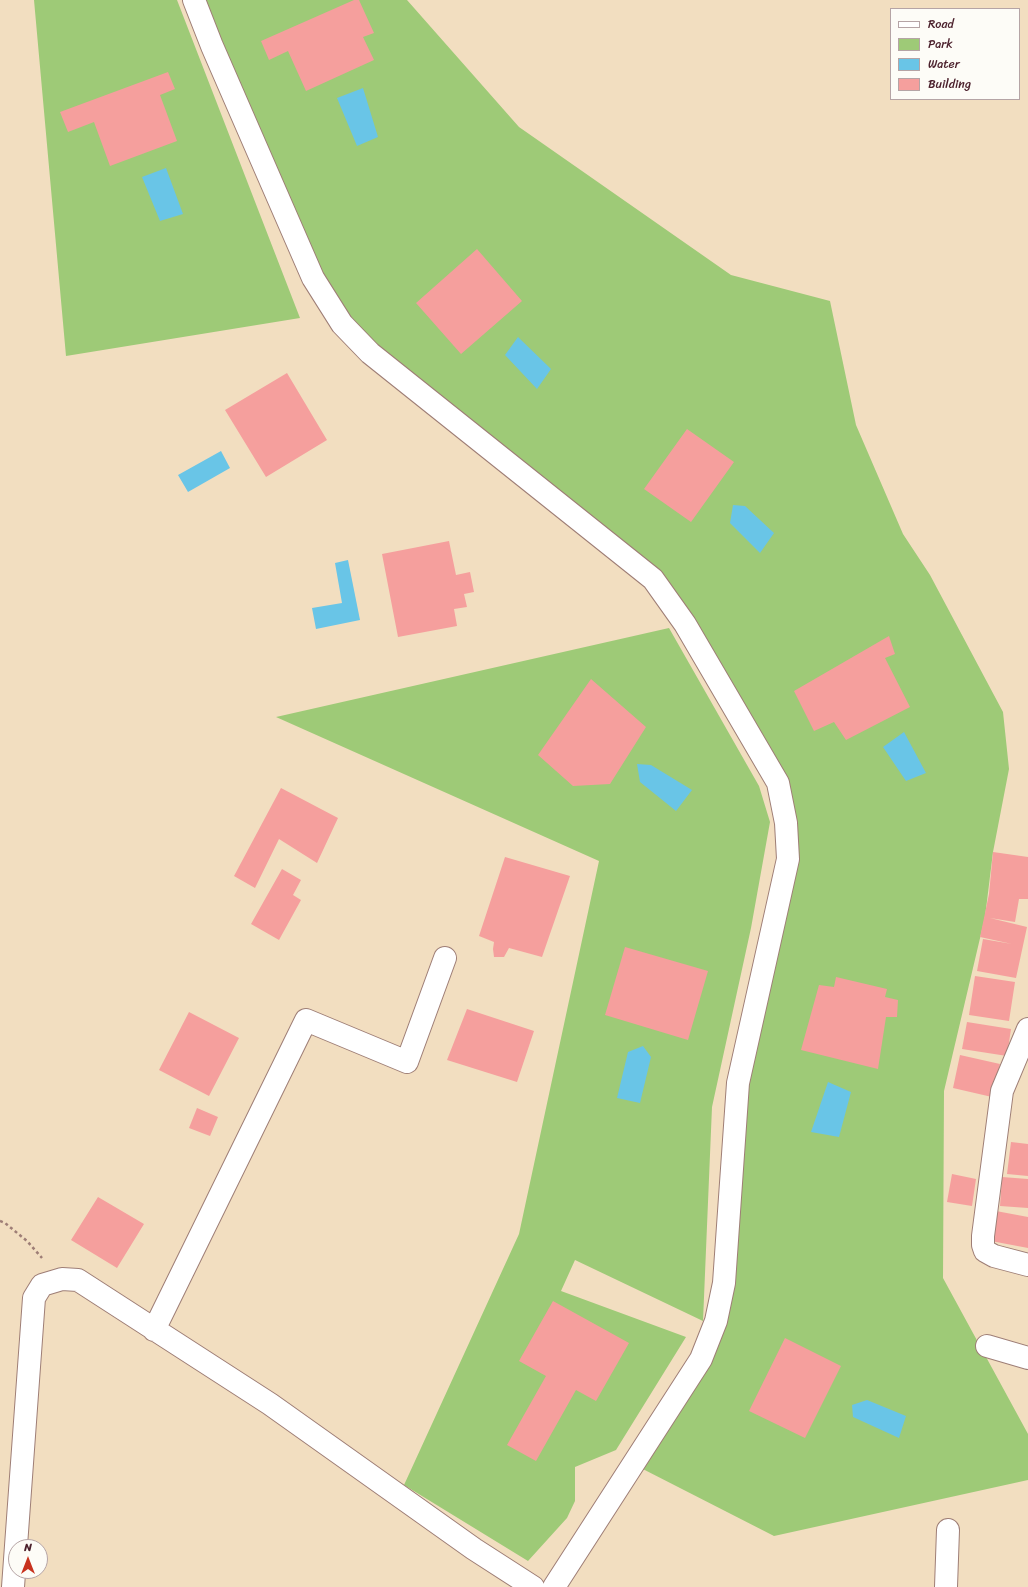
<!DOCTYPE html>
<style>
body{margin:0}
#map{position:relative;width:1028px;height:1587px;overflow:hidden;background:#f2dec0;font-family:Sriracha,sans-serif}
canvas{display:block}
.legend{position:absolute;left:890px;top:8px;width:130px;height:92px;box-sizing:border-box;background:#fdfcf7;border:1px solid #b5a4a5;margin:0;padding:5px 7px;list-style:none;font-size:12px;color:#4a1f2b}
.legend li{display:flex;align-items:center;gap:8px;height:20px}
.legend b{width:20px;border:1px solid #b5a4a5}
.north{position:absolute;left:8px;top:1539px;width:40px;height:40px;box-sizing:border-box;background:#fdfcf7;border:1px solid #b5a4a5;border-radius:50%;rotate:0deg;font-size:11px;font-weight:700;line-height:16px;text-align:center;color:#4a1f2b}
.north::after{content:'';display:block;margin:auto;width:14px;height:18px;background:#c8321e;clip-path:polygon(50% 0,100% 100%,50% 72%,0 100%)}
</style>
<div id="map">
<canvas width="1028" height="1587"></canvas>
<ul class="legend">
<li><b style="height:5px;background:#fff"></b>Road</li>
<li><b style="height:11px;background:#9eca77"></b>Park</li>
<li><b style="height:11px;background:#69c5e7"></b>Water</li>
<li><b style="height:11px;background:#f59f9d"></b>Building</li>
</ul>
<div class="north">N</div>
</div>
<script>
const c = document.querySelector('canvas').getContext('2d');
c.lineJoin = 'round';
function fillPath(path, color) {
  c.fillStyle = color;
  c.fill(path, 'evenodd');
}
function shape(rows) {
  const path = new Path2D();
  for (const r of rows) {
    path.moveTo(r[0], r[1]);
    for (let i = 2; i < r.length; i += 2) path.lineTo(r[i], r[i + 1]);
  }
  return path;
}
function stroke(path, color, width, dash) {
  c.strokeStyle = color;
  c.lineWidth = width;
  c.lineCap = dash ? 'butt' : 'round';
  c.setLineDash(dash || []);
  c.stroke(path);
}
fillPath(shape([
 [34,0,177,0,300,318,66,356],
 [195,0,407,0,519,127,731,275,830,301,856,425,903,534,930,575,1003,712,1009,769,993,852,985,917,944,1091,943,1278,1028,1434,1028,1480,774,1536,633,1464,717,1321,734,1128,788,859,778,783,653,579,342,324],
 [669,628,759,786,770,822,751,928,712,1107,703,1321,575,1260,561,1291,686,1337,616,1450,575,1467,575,1501,567,1518,528,1561,404,1485,519,1234,599,861,276,717]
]), '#9eca77');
fillPath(shape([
 [363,88,378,137,357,146,337,98],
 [166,168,183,214,160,221,142,177],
 [518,337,551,369,537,389,505,355],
 [221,451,230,468,188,492,178,475],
 [733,505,745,506,774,533,760,553,730,523],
 [348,560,360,620,316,629,312,608,342,603,335,563],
 [904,732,926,773,906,781,883,747],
 [637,764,651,765,692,790,676,811,640,782],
 [643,1046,651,1057,640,1103,617,1098,628,1052],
 [828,1082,851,1092,839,1137,811,1132],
 [867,1400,906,1416,899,1438,853,1417,852,1405]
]), '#69c5e7');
fillPath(shape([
 [354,0,359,0,374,33,363,37,374,60,306,91,288,51,269,60,261,41],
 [168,72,175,89,160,95,177,141,110,166,94,122,68,132,60,112],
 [477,249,522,301,461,354,416,303],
 [287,373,327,440,266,477,225,410],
 [687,429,734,462,691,522,644,489],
 [449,541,456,575,470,572,474,592,464,594,467,607,454,609,457,626,398,637,382,554],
 [889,636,895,654,885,658,910,707,846,740,834,722,814,731,794,691],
 [591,679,646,727,610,784,573,786,538,755],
 [281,788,338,818,317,863,279,839,255,888,234,876],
 [993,852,1028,857,1028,899,1019,899,1015,922,990,918,1027,927,1016,978,977,971,983,939,1012,944,980,937,989,894],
 [505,857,570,876,542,957,509,948,504,957,494,957,493,949,494,942,479,936],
 [282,869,301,880,293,895,301,900,279,940,251,924],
 [625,947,708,971,688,1040,605,1015],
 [975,976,1015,982,1009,1021,969,1015],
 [836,977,887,989,885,997,898,1000,897,1017,886,1017,878,1069,801,1050,819,985,834,987],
 [467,1009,534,1031,517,1082,447,1060],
 [189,1012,239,1038,209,1096,159,1070],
 [967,1022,1011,1029,1007,1056,962,1049],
 [960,1055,1000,1064,992,1097,953,1088],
 [197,1108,218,1117,210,1136,189,1128],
 [1011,1142,1028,1144,1028,1176,1007,1174],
 [952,1174,976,1179,972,1206,947,1202],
 [1002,1177,1028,1179,1028,1208,1000,1206],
 [98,1197,144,1224,117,1268,71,1240],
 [996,1211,1028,1217,1028,1248,991,1241],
 [553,1301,629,1343,596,1401,576,1390,536,1461,507,1445,546,1376,519,1361],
 [785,1338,841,1366,805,1438,749,1411]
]), '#f59f9d');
const minor = shape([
 [194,0,212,46,313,278,342,324,370,353,653,579,685,624,778,783,786,823,788,859,738,1083,724,1283,716,1321,701,1359,554,1587],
 [1028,1029,1002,1091,983,1236,983,1245,985,1251,994,1256,1028,1265],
 [154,1330,306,1020,407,1062,445,958],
 [987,1346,1028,1358],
 [13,1587,34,1298,42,1285,62,1279,78,1280,270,1404,474,1549,533,1587],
 [946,1587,948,1530]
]);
stroke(minor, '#9e7e76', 24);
stroke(shape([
 [0,1221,5,1223,27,1241,42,1258]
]), '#9e7e76', 2.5, [3, 3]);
stroke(minor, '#fff', 22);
</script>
